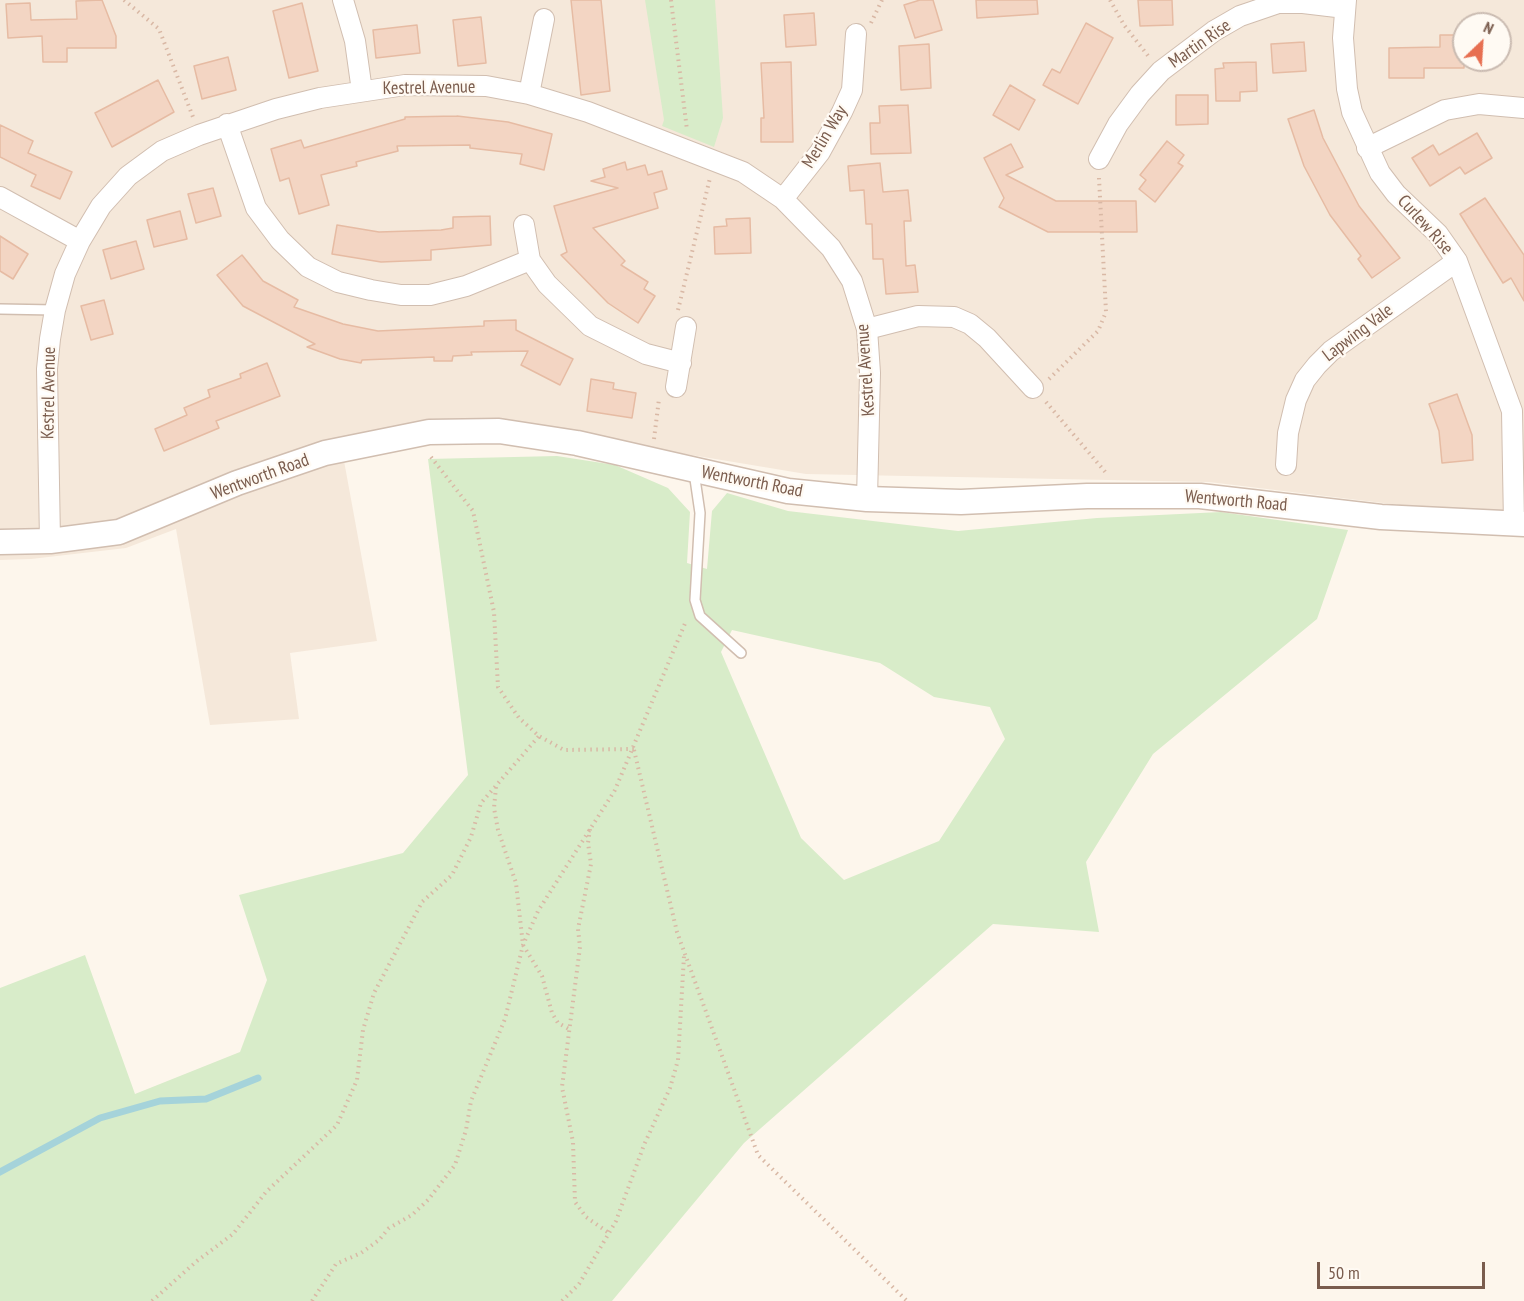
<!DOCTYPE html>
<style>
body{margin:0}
#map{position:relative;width:1524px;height:1301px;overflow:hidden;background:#fdf6ec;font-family:"PT Sans Narrow",sans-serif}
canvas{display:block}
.north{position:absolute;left:1452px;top:12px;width:60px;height:60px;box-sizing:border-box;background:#fffaf3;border:2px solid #cabbb1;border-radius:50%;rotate:25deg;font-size:16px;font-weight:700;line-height:24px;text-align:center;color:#7a5c4d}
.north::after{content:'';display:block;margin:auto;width:21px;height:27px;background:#e76f51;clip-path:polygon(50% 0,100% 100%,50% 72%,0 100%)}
.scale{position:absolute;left:1317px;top:1262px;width:168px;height:27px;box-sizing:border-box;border:3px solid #7a5c4d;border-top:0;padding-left:8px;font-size:18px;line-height:21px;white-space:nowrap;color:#7a5c4d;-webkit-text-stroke:4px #fffaf3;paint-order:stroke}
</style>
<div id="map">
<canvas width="1524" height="1301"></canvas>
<div class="north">N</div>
<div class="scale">50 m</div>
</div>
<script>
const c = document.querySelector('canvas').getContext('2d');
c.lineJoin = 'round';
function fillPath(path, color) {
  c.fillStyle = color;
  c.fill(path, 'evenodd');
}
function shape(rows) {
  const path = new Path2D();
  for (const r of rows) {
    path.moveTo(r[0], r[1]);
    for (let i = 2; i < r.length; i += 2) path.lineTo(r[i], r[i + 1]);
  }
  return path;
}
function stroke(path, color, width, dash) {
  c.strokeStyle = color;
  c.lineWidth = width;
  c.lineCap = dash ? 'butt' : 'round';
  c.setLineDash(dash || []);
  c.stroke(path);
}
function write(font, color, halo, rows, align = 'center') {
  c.font = font + ' "PT Sans Narrow",sans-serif';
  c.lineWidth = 4.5;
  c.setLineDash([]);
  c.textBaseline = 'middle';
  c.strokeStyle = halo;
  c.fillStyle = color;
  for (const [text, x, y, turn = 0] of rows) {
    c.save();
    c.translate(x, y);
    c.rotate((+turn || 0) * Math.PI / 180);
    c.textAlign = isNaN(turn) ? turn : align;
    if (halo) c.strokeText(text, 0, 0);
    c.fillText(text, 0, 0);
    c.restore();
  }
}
fillPath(shape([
 [0,0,1524,0,1524,520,1209,482,806,474,468,418,340,439,377,641,290,653,299,719,210,725,176,529,126,548,31,559,0,560],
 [1464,24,1500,24,1500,60,1464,60]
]), '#f5e8da');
fillPath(shape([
 [645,0,715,0,723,118,714,147,662,126,664,120],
 [557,456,615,465,668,488,690,512,687,563,707,569,712,511,727,493,788,511,958,531,1097,518,1221,512,1348,530,1317,619,1153,754,1086,862,1099,932,993,924,744,1143,612,1301,0,1301,0,988,85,955,135,1094,240,1052,267,980,239,895,403,853,468,775,428,459],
 [732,630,880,663,934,697,990,707,1005,739,939,841,844,880,801,838,721,652]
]), '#d8ecc9');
stroke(shape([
 [0,1172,100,1118,160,1101,206,1099,258,1078]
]), '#a5d3da', 7);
const building = shape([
 [102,0,116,36,116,48,67,48,67,62,43,62,42,36,8,38,6,4,30,3,31,20,77,19,76,1,102,0],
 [571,0,601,0,610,91,581,95,571,0],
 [920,0,933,0,942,30,915,38,904,5,920,0],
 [976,0,1037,0,1038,14,977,18,976,0],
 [1138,0,1172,0,1173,25,1140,26,1138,0],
 [302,3,318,71,289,78,273,11,302,3],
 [814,13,816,45,786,47,784,15,814,13],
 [481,17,486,63,458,66,453,20,481,17],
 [1086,23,1113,38,1078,104,1043,85,1052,69,1060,73,1086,23],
 [417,25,420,53,376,58,373,30,417,25],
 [1440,35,1464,35,1464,68,1424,68,1424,78,1389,78,1389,48,1440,47,1440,35],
 [1304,42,1306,71,1273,73,1271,44,1304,42],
 [929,44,931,88,901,90,899,46,929,44],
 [228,57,236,90,202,99,194,66,228,57],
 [791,62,793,142,761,142,761,118,764,118,761,63,791,62],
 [1256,62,1257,91,1240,92,1240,101,1216,101,1215,69,1224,68,1223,63,1256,62],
 [158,80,174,112,112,147,95,113,158,80],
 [1010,85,1035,100,1019,130,993,115,1010,85],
 [1176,95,1208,95,1208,124,1176,125,1176,95],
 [908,105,911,153,871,154,870,123,880,123,879,106,908,105],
 [1314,110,1323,138,1359,206,1400,258,1372,278,1358,259,1361,256,1330,215,1304,166,1288,119,1314,110],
 [457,116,508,122,552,134,544,170,520,164,522,154,470,148,470,145,397,146,398,151,356,162,357,166,321,175,329,205,299,214,289,178,280,181,271,149,301,140,304,148,405,119,405,117,457,116],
 [0,125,33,141,28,153,72,172,60,199,31,186,36,175,0,157,0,125],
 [1477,133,1492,158,1465,174,1460,167,1430,186,1412,158,1433,145,1439,155,1477,133],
 [1167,141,1184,155,1178,163,1183,166,1155,202,1139,189,1146,180,1140,175,1167,141],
 [1011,144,1023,167,1006,175,1056,201,1136,201,1137,232,1048,232,999,207,1004,198,984,158,1011,144],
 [625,162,627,170,645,165,648,175,662,171,667,189,654,193,658,208,593,228,625,261,621,265,648,282,644,289,655,296,638,323,608,303,561,255,567,252,554,206,618,188,591,181,605,177,603,169,625,162],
 [880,163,883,192,908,190,911,221,904,221,906,266,915,265,918,292,886,294,883,259,873,259,872,224,866,224,864,190,850,191,848,166,880,163],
 [213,188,221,216,196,223,188,194,213,188],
 [1485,198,1524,255,1524,301,1511,278,1503,283,1460,214,1485,198],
 [180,211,187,239,154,247,147,220,180,211],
 [490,216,491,245,431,250,431,260,381,262,332,254,337,225,379,232,441,230,453,228,453,217,490,216],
 [750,218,751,253,715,254,714,227,727,226,726,219,750,218],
 [0,236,28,254,13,279,0,271,0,236],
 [136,241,144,269,111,279,103,250,136,241],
 [242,255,263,281,298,300,294,307,343,324,378,331,484,326,484,321,516,320,516,330,573,359,560,385,521,365,528,351,471,352,472,355,453,356,452,361,434,361,434,357,362,360,361,363,340,359,307,347,315,344,243,306,217,275,242,255],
 [104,300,113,334,91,340,81,306,104,300],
 [267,363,280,396,216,421,219,428,164,451,155,429,187,415,184,408,210,397,208,390,241,378,240,374,267,363],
 [591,379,614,383,613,389,636,393,632,418,587,411,591,379],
 [1457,394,1472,435,1473,460,1442,463,1439,431,1429,404,1457,394]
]);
fillPath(building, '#f3d5c3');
stroke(building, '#e6bba3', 1.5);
const service = shape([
 [0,309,55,310],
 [694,472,700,513,695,600,700,616,741,653]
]);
const minor = shape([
 [343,0,355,41,362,91],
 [1346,0,1343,38,1347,89,1352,112,1380,173,1396,194,1438,234,1457,261,1512,411,1514,524],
 [529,94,544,19],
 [227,124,256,208,280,240,308,267,338,282,371,290,401,295,430,295,466,286,530,260,547,284,590,326,646,354,681,363],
 [1367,148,1445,110,1479,104,1524,108],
 [1099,159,1118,124,1140,94,1161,71,1214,31,1240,16,1278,3,1303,3,1345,8],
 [0,197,80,241],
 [783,199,820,152,842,112,852,90,856,34],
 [524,225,530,260],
 [867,329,918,316,954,317,970,324,987,338,1033,388],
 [676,387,686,327],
 [1286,465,1288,433,1296,400,1305,380,1317,365,1331,351,1457,261],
 [50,541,47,369,50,339,55,310,65,274,80,241,101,206,128,176,162,151,199,135,276,109,320,98,405,85,486,86,529,94,588,112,743,172,783,199,831,248,852,281,867,329,870,373,867,499]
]);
const tertiary = shape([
 [0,542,50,541,119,532,237,483,325,453,429,432,499,431,577,443,788,491,867,499,961,502,1087,496,1200,496,1381,517,1524,524]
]);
stroke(service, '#d1beb0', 12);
stroke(minor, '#d1beb0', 22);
stroke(tertiary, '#d1beb0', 27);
stroke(shape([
 [124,0,159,29,193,117],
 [671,0,687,130],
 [1110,0,1124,25,1149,57],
 [871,23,882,0],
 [678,310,710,178],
 [1049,379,1098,331,1106,312,1099,178],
 [1046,402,1107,474],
 [654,439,659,399],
 [431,457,473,511,494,612,498,687,519,718,539,736,564,750,634,749],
 [634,750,677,932,758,1155,907,1301],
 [496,787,494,808,498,830,516,883,523,945,542,976,552,1013,558,1023,569,1029],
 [590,829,588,843,591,864,578,929,580,947,562,1087,573,1142,575,1202,586,1217,609,1233],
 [152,1301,197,1261,233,1234,266,1192,337,1125,357,1080,363,1030,374,993,422,902,452,875,471,837,481,803,539,736],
 [312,1301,336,1264,361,1253,379,1240,389,1228,412,1215,428,1200,455,1165,466,1130,471,1101,505,1019,523,945,538,911,615,790,686,621],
 [562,1301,579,1284,616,1221,644,1145,670,1088,678,1060,684,956]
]), '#d9b8a5', 4, [1.5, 4.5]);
stroke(service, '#fff', 9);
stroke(minor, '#fff', 20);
stroke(tertiary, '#fff', 24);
write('18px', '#7a5c4d', '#fffaf3', [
 ["Martin Rise",1200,44,-35],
 ["Kestrel Avenue",429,88,-1],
 ["Merlin Way",825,137,-59],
 ["Curlew Rise",1425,225,48],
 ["Lapwing Vale",1358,333,-37],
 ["Kestrel Avenue",866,370,-94],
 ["Kestrel Avenue",49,393,-89],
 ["Wentworth Road",260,477,-20],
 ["Wentworth Road",752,482,11],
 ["Wentworth Road",1236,501,5]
]);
</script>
